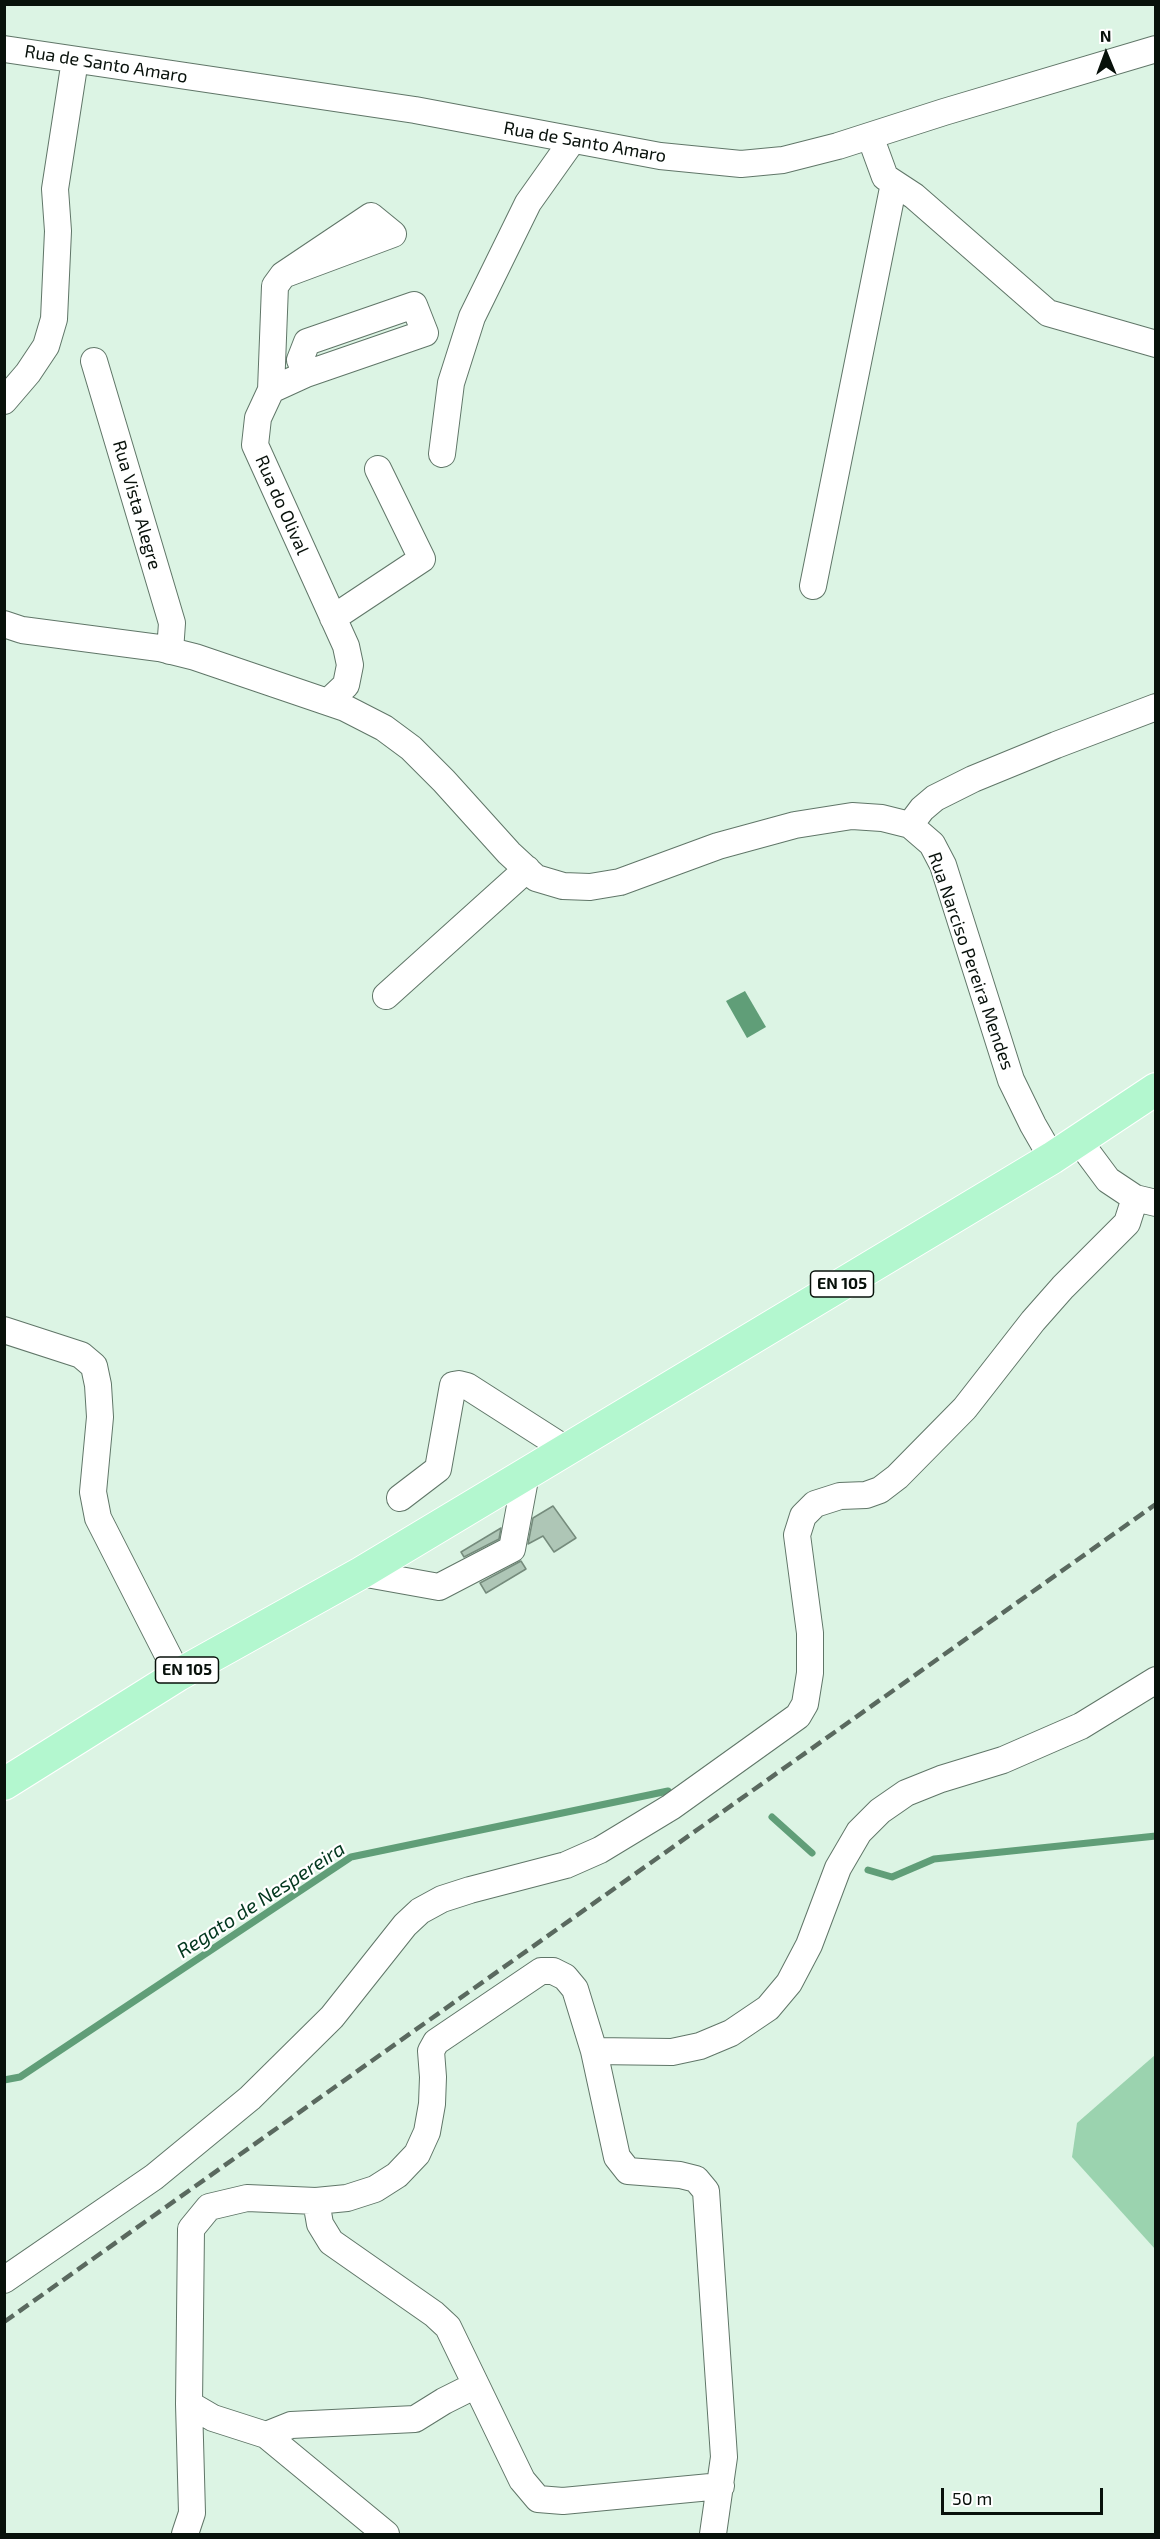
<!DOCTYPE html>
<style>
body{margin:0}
#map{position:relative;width:1160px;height:2539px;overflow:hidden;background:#dcf4e4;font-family:"Exo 2",sans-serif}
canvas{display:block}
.frame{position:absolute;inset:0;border:6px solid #08110b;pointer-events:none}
.north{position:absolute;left:1076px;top:24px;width:60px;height:60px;-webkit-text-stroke:4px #fff;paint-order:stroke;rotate:359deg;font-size:16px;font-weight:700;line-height:24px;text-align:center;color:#08110b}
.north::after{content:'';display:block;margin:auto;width:21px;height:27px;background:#08110b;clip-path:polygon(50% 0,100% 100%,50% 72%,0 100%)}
.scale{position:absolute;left:941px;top:2488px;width:162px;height:27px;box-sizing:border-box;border:3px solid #08110b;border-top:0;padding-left:8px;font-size:18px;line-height:21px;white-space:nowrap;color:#08110b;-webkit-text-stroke:4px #fff;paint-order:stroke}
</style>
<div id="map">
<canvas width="1160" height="2539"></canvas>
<div class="frame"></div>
<div class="north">N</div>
<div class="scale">50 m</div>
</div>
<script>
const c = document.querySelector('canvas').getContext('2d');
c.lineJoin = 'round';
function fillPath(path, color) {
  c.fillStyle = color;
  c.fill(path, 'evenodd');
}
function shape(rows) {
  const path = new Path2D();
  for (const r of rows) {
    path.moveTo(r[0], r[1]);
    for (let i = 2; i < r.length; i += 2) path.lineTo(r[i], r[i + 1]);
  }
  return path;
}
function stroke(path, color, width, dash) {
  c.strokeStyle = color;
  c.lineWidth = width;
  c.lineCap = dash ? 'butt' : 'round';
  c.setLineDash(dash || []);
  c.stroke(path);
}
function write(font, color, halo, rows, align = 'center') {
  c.font = font + ' "Exo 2",sans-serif';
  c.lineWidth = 4.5;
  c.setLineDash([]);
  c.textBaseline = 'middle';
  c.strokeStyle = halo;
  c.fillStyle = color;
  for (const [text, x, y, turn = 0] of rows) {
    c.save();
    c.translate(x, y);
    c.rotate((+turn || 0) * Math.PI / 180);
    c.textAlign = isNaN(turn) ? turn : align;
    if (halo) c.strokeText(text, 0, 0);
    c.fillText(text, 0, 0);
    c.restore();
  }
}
fillPath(shape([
 [1155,2055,1155,2249,1072,2157,1077,2123]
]), '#9bd3af');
fillPath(shape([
 [745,991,766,1027,747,1038,726,1001]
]), '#609e78');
stroke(shape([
 [772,1817,812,1853],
 [868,1870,892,1877,934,1859,1156,1836],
 [4,2080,20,2077,351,1857,668,1791]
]), '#609e78', 7);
const building = shape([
 [553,1506,576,1538,554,1552,543,1536,528,1544,533,1518,553,1506],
 [501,1528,499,1539,464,1557,461,1552,501,1528],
 [521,1561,526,1569,486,1593,480,1583,521,1561]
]);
fillPath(building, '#aec6b6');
stroke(building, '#758b7c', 1.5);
const minor = shape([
 [4,49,415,110,660,156,741,164,783,160,838,146,944,112,1156,49],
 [870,136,885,177,914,196,1048,313,1156,344],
 [283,275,393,234,371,216,283,275,275,286,271,390,258,418,255,445,346,646,350,665,346,685,328,702],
 [94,361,172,623,170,651],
 [271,390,306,374,425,333,414,305,307,342,300,360,306,374],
 [4,401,28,373,46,346,54,319,58,231,55,189,75,60],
 [442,454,451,383,472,317,528,203,572,141],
 [813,586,894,183],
 [333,618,422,559,378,469],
 [4,624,22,630,159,648,195,657,345,708,384,728,411,748,444,781,509,853,536,878,563,886,590,887,620,882,718,846,795,825,852,816,882,818,910,825,932,844,943,865,1011,1080,1033,1125,1052,1158],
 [910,825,922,809,935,798,973,779,1056,745,1156,707],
 [386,996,527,869],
 [1079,1141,1108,1180,1135,1198,1156,1203],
 [4,1330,81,1355,94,1366,98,1385,100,1417,93,1492,98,1518,178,1675],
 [400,1498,438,1469,453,1385,459,1384,467,1386,567,1450],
 [361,1573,439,1587,512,1549,526,1474],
 [594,2051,672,2052,700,2046,731,2033,768,2008,789,1983,809,1945,838,1868,859,1832,880,1811,906,1793,941,1779,1003,1760,1081,1726,1156,1680],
 [316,2201,320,2224,331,2242,434,2314,448,2327,522,2480,538,2499,563,2501,721,2486],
 [4,2280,154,2177,250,2098,332,2017,405,1925,420,1911,442,1899,470,1890,566,1865,600,1850,671,1807,798,1716,805,1704,810,1673,810,1633,797,1535,803,1516,815,1504,840,1496,866,1495,880,1490,897,1477,965,1408,1033,1321,1063,1287,1127,1223,1135,1198],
 [266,2435,291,2425,415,2419,444,2401,476,2385],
 [185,2534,192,2513,189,2404],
 [386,2534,266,2435,213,2418,189,2404,191,2229,209,2207,247,2198,316,2201,347,2198,375,2189,397,2175,417,2154,427,2132,432,2104,433,2077,431,2051,436,2042,541,1971,553,1971,565,1977,575,1989,594,2051,617,2157,628,2171,680,2175,696,2179,706,2191,724,2457,713,2534]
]);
const major = shape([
 [4,1784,178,1675,361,1573,1052,1158,1156,1089]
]);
stroke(minor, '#607668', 28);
stroke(major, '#fff', 34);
stroke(minor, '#fff', 26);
stroke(major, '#b3f7cf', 32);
stroke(shape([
 [4,2322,1156,1504]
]), '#5a695f', 4.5, [12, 6]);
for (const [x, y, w] of [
 [842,1284,63],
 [187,1670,63]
]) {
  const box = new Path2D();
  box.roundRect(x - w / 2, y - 13, w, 26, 4.5);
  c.fillStyle = '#fff';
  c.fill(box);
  stroke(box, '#08110b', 1.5);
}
write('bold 16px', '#08110b', null, [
 ["EN 105",842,1284],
 ["EN 105",187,1670]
]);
write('18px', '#08110b', '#fff', [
 ["Rua de Santo Amaro",106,64,9],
 ["Rua de Santo Amaro",585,142,10],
 ["Rua Vista Alegre",137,505,74],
 ["Rua do Olival",282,505,66],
 ["Rua Narciso Pereira Mendes",971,961,71]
]);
write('italic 20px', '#02371e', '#fff', [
 ["Regato de Nespereira",261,1900,-33]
]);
</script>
